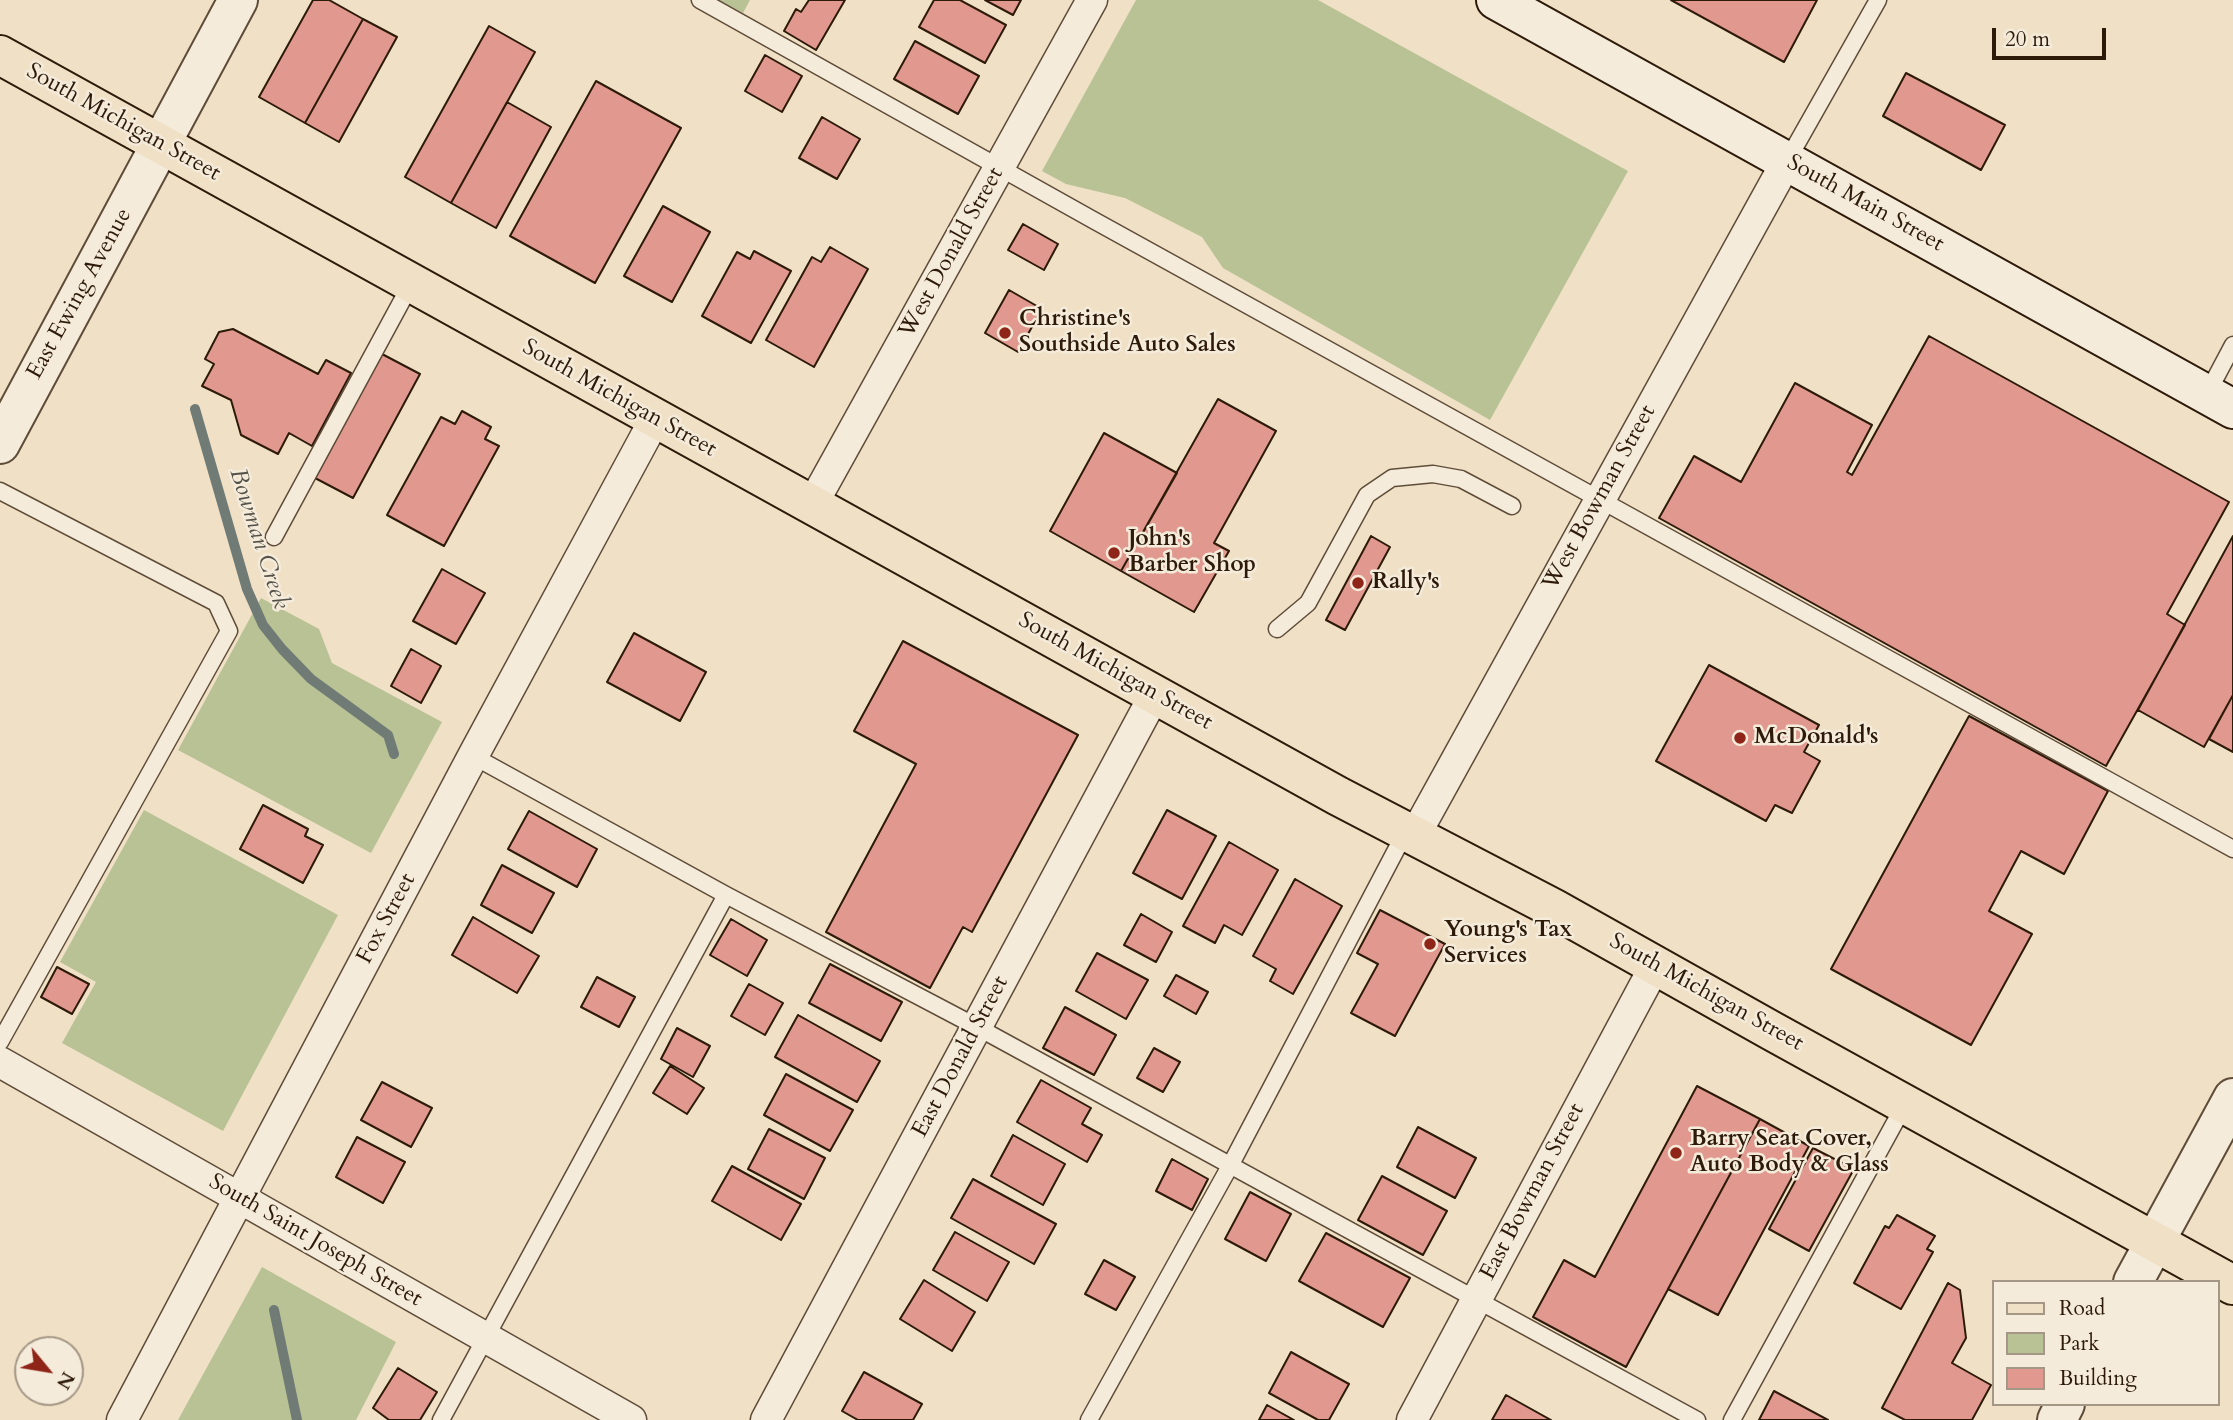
<!DOCTYPE html>
<style>
body{margin:0}
#map{position:relative;width:2233px;height:1420px;overflow:hidden;background:#efe0c6;font-family:Cardo,serif}
canvas{display:block}
.legend{position:absolute;left:1992px;top:1280px;width:228px;height:126px;box-sizing:border-box;background:#f5ebda;border:2px solid #a59786;margin:0;padding:9px 12px;list-style:none;font-size:21px;color:#2d1a09}
.legend li{display:flex;align-items:center;gap:14px;height:35px}
.legend b{width:35px;border:2px solid #a59786}
.north{position:absolute;left:14px;top:1336px;width:70px;height:70px;box-sizing:border-box;background:#f5ebda;border:2px solid #a59786;border-radius:50%;rotate:120deg;font-size:19px;font-weight:700;line-height:28px;text-align:center;color:#2d1a09}
.north::after{content:'';display:block;margin:auto;width:24px;height:32px;background:#8f2418;clip-path:polygon(50% 0,100% 100%,50% 72%,0 100%)}
.scale{position:absolute;left:1992px;top:28px;width:114px;height:32px;box-sizing:border-box;border:4px solid #2d1a09;border-top:0;padding-left:9px;font-size:21px;line-height:24px;white-space:nowrap;color:#2d1a09;-webkit-text-stroke:5px #f5ebda;paint-order:stroke}
</style>
<div id="map">
<canvas width="2233" height="1420"></canvas>
<ul class="legend">
<li><b style="height:9px;background:#efe0c6"></b>Road</li>
<li><b style="height:19px;background:#b9c295"></b>Park</li>
<li><b style="height:19px;background:#e0988f"></b>Building</li>
</ul>
<div class="north">N</div>
<div class="scale">20 m</div>
</div>
<script>
const c = document.querySelector('canvas').getContext('2d');
c.lineJoin = 'round';
function fillPath(path, color) {
  c.fillStyle = color;
  c.fill(path, 'evenodd');
}
function shape(rows) {
  const path = new Path2D();
  for (const r of rows) {
    path.moveTo(r[0], r[1]);
    for (let i = 2; i < r.length; i += 2) path.lineTo(r[i], r[i + 1]);
  }
  return path;
}
function stroke(path, color, width, dash) {
  c.strokeStyle = color;
  c.lineWidth = width;
  c.lineCap = dash ? 'butt' : 'round';
  c.setLineDash(dash || []);
  c.stroke(path);
}
function write(font, color, halo, rows, align = 'center') {
  c.font = font + ' Cardo,serif';
  c.lineWidth = 5;
  c.setLineDash([]);
  c.textBaseline = 'middle';
  c.strokeStyle = halo;
  c.fillStyle = color;
  for (const [text, x, y, turn = 0] of rows) {
    c.save();
    c.translate(x, y);
    c.rotate((+turn || 0) * Math.PI / 180);
    c.textAlign = isNaN(turn) ? turn : align;
    if (halo) c.strokeText(text, 0, 0);
    c.fillText(text, 0, 0);
    c.restore();
  }
}
fillPath(shape([
 [719,0,750,0,743,13],
 [1136,0,1318,0,1628,171,1490,420,1223,268,1202,237,1125,198,1066,184,1042,171],
 [261,598,319,629,332,663,442,722,371,853,178,750],
 [144,810,338,915,223,1131,62,1043,96,982,60,962],
 [262,1267,396,1342,356,1420,178,1420]
]), '#b9c295');
stroke(shape([
 [195,409,247,589,263,625,282,649,311,679,388,735,394,754],
 [274,1310,297,1420]
]), '#707b75', 10);
const building = shape([
 [313,0,329,0,363,19,305,123,259,97,313,0],
 [809,0,845,0,816,50,784,31,796,9,801,12,809,0],
 [934,0,960,0,1006,25,985,63,919,27,934,0],
 [985,0,1021,0,1013,15,985,0],
 [1671,0,1817,0,1784,62,1671,0],
 [363,19,397,37,339,142,305,123,363,19],
 [489,26,535,52,451,203,405,177,489,26],
 [915,41,979,76,958,114,894,79,915,41],
 [765,55,802,76,782,112,745,91,765,55],
 [1906,73,2005,125,1981,170,1883,116,1906,73],
 [596,81,681,128,595,283,510,236,596,81],
 [507,102,551,127,496,228,451,203,507,102],
 [822,117,860,139,837,179,799,158,822,117],
 [663,206,710,232,672,302,624,276,663,206],
 [1023,224,1058,244,1044,270,1008,250,1023,224],
 [830,247,868,269,814,367,766,340,812,257,821,262,830,247],
 [754,251,791,271,751,343,702,316,737,252,750,259,754,251],
 [1009,290,1042,309,1018,352,985,333,1009,290],
 [233,329,318,374,326,360,351,373,312,446,289,433,278,454,241,435,231,400,202,386,214,364,205,359,219,332,233,329],
 [1929,336,2229,502,2167,614,2185,625,2106,766,1659,518,1694,456,1741,482,1795,383,1872,425,1847,472,1852,475,1929,336],
 [382,354,420,374,353,498,315,478,382,354],
 [1218,399,1276,431,1214,543,1229,551,1194,612,1121,571,1218,399],
 [462,411,491,427,485,439,499,446,444,546,387,515,441,417,455,424,462,411],
 [1104,433,1177,473,1121,571,1050,531,1104,433],
 [1371,536,1390,547,1345,630,1326,620,1371,536],
 [2233,536,2233,695,2204,747,2138,710,2233,536],
 [442,569,485,593,456,644,413,621,442,569],
 [634,633,706,672,680,721,607,682,634,633],
 [903,641,1078,735,972,932,963,927,930,988,826,932,916,764,854,731,903,641],
 [411,649,441,666,421,703,391,686,411,649],
 [1709,665,1819,725,1804,752,1820,761,1792,813,1775,805,1766,821,1656,761,1709,665],
 [2233,695,2233,752,2209,739,2233,695],
 [1969,716,2108,791,2064,874,2021,851,1989,911,2032,934,1971,1045,1831,969,1969,716],
 [263,805,308,829,305,836,323,845,303,883,240,849,263,805],
 [1167,810,1216,836,1182,899,1133,873,1167,810],
 [529,811,597,849,577,887,508,849,529,811],
 [1229,842,1278,870,1242,935,1224,925,1215,943,1183,926,1229,842],
 [502,865,554,893,532,933,481,905,502,865],
 [1295,879,1342,906,1293,994,1270,981,1276,969,1253,956,1295,879],
 [1380,910,1445,944,1395,1036,1351,1013,1378,964,1357,953,1380,910],
 [1141,914,1172,932,1156,962,1124,945,1141,914],
 [473,917,539,956,517,993,452,955,473,917],
 [731,919,767,940,747,976,710,955,731,919],
 [1097,953,1148,980,1126,1019,1076,991,1097,953],
 [830,964,902,1002,881,1041,809,1003,830,964],
 [57,967,89,984,72,1014,41,997,57,967],
 [1176,975,1208,992,1196,1014,1164,996,1176,975],
 [597,977,635,997,619,1027,581,1007,597,977],
 [749,984,783,1003,765,1035,731,1016,749,984],
 [1065,1007,1116,1035,1094,1075,1043,1048,1065,1007],
 [798,1015,880,1061,857,1102,775,1057,798,1015],
 [677,1028,710,1046,693,1077,661,1059,677,1028],
 [1154,1048,1180,1062,1163,1092,1137,1078,1154,1048],
 [670,1066,704,1088,687,1114,653,1093,670,1066],
 [786,1074,853,1110,830,1151,764,1115,786,1074],
 [1041,1080,1091,1108,1082,1124,1102,1135,1087,1162,1017,1122,1041,1080],
 [382,1082,432,1108,411,1147,361,1120,382,1082],
 [1697,1086,1760,1119,1626,1367,1533,1317,1564,1260,1595,1277,1697,1086],
 [1760,1119,1809,1146,1718,1315,1668,1289,1760,1119],
 [1418,1127,1476,1158,1455,1198,1397,1167,1418,1127],
 [769,1129,825,1158,804,1199,748,1169,769,1129],
 [1013,1135,1065,1164,1043,1205,991,1176,1013,1135],
 [357,1137,405,1162,383,1203,336,1177,357,1137],
 [1813,1148,1854,1169,1809,1251,1769,1229,1813,1148],
 [1172,1159,1208,1179,1192,1210,1156,1191,1172,1159],
 [732,1166,801,1204,781,1240,712,1201,732,1166],
 [1382,1176,1447,1211,1423,1255,1358,1220,1382,1176],
 [973,1179,1056,1224,1034,1264,951,1218,973,1179],
 [1250,1192,1291,1214,1266,1261,1225,1239,1250,1192],
 [1897,1215,1935,1236,1927,1249,1933,1252,1901,1309,1854,1283,1885,1226,1889,1228,1897,1215],
 [955,1232,1009,1262,987,1301,933,1270,955,1232],
 [1326,1233,1410,1278,1383,1327,1299,1281,1326,1233],
 [1104,1260,1135,1277,1116,1310,1085,1294,1104,1260],
 [924,1280,975,1312,952,1351,900,1319,924,1280],
 [1948,1283,1960,1290,1966,1338,1952,1363,1991,1385,1972,1420,1905,1420,1882,1408,1948,1283],
 [1291,1352,1349,1384,1329,1420,1318,1420,1269,1393,1291,1352],
 [398,1368,437,1392,420,1420,389,1420,373,1408,398,1368],
 [864,1372,922,1404,913,1420,858,1420,842,1411,864,1372],
 [1774,1391,1828,1420,1759,1420,1774,1391],
 [1506,1395,1551,1420,1492,1420,1506,1395],
 [1267,1405,1294,1420,1259,1420,1267,1405]
]);
fillPath(building, '#e0988f');
stroke(building, '#2d1a09', 2);
const service = shape([
 [700,0,1095,221,2233,849],
 [1787,161,1878,0],
 [2207,394,2233,345],
 [0,491,216,603,229,631,0,1042],
 [274,537,411,284],
 [1277,629,1308,603,1367,495,1392,478,1433,474,1461,479,1512,506],
 [473,756,726,895,977,1027,1697,1420],
 [441,1420,726,895],
 [1089,1420,1230,1166,1406,831],
 [1732,1420,1905,1104]
]);
const minor = shape([
 [812,505,1092,0],
 [1415,835,1787,161],
 [0,1062,631,1420],
 [122,1420,473,756,655,419],
 [766,1420,1155,694],
 [1412,1420,1656,964]
]);
const tertiary = shape([
 [0,444,238,0],
 [2133,1282,2233,1098],
 [2057,1420,2065,1404]
]);
const secondary = shape([
 [1496,0,2233,409]
]);
const primary = shape([
 [0,55,1338,796,1553,908,1772,1031,2233,1285]
]);
stroke(service, '#5e4c38', 19);
stroke(minor, '#5e4c38', 33);
stroke(tertiary, '#5e4c38', 42);
stroke(secondary, '#2d1a09', 42);
stroke(primary, '#2d1a09', 42);
stroke(service, '#f5ebda', 16);
stroke(minor, '#f5ebda', 30);
stroke(tertiary, '#f5ebda', 38);
stroke(secondary, '#f5ebda', 38);
stroke(primary, '#efe0c6', 38);
for (const [x, y, r, color] of [
 [1005,333,7,"#8f2418"],
 [1114,553,7,"#8f2418"],
 [1358,583,7,"#8f2418"],
 [1740,738,7,"#8f2418"],
 [1430,944,7,"#8f2418"],
 [1676,1153,7,"#8f2418"]
]) {
  const dot = new Path2D();
  dot.arc(x, y, r, 0, 2 * Math.PI);
  c.fillStyle = color;
  c.fill(dot);
  stroke(dot, '#f5ebda', 2.5);
}
write('23px', '#2d1a09', '#f5ebda', [
 ["South Michigan Street",123,123,29],
 ["South Main Street",1865,204,29],
 ["West Donald Street",952,253,-61],
 ["East Ewing Avenue",80,294,-61],
 ["South Michigan Street",619,399,29],
 ["West Bowman Street",1600,498,-61],
 ["South Michigan Street",1115,672,29],
 ["Fox Street",387,919,-62],
 ["South Michigan Street",1706,993,29],
 ["East Donald Street",961,1057,-62],
 ["East Bowman Street",1533,1192,-62],
 ["South Saint Joseph Street",315,1241,30]
]);
write('bold 23px', '#2d1a09', '#f5ebda', [
 ["Christine's",1019,320],
 ["Southside Auto Sales",1019,346],
 ["John's",1128,540],
 ["Barber Shop",1128,566],
 ["Rally's",1372,583],
 ["McDonald's",1754,738],
 ["Young's Tax",1444,931],
 ["Services",1444,957],
 ["Barry Seat Cover,",1690,1140],
 ["Auto Body & Glass",1690,1166]
], 'left');
write('italic 24px', '#545248', '#f5ebda', [
 ["Bowman Creek",258,539,72]
]);
</script>
